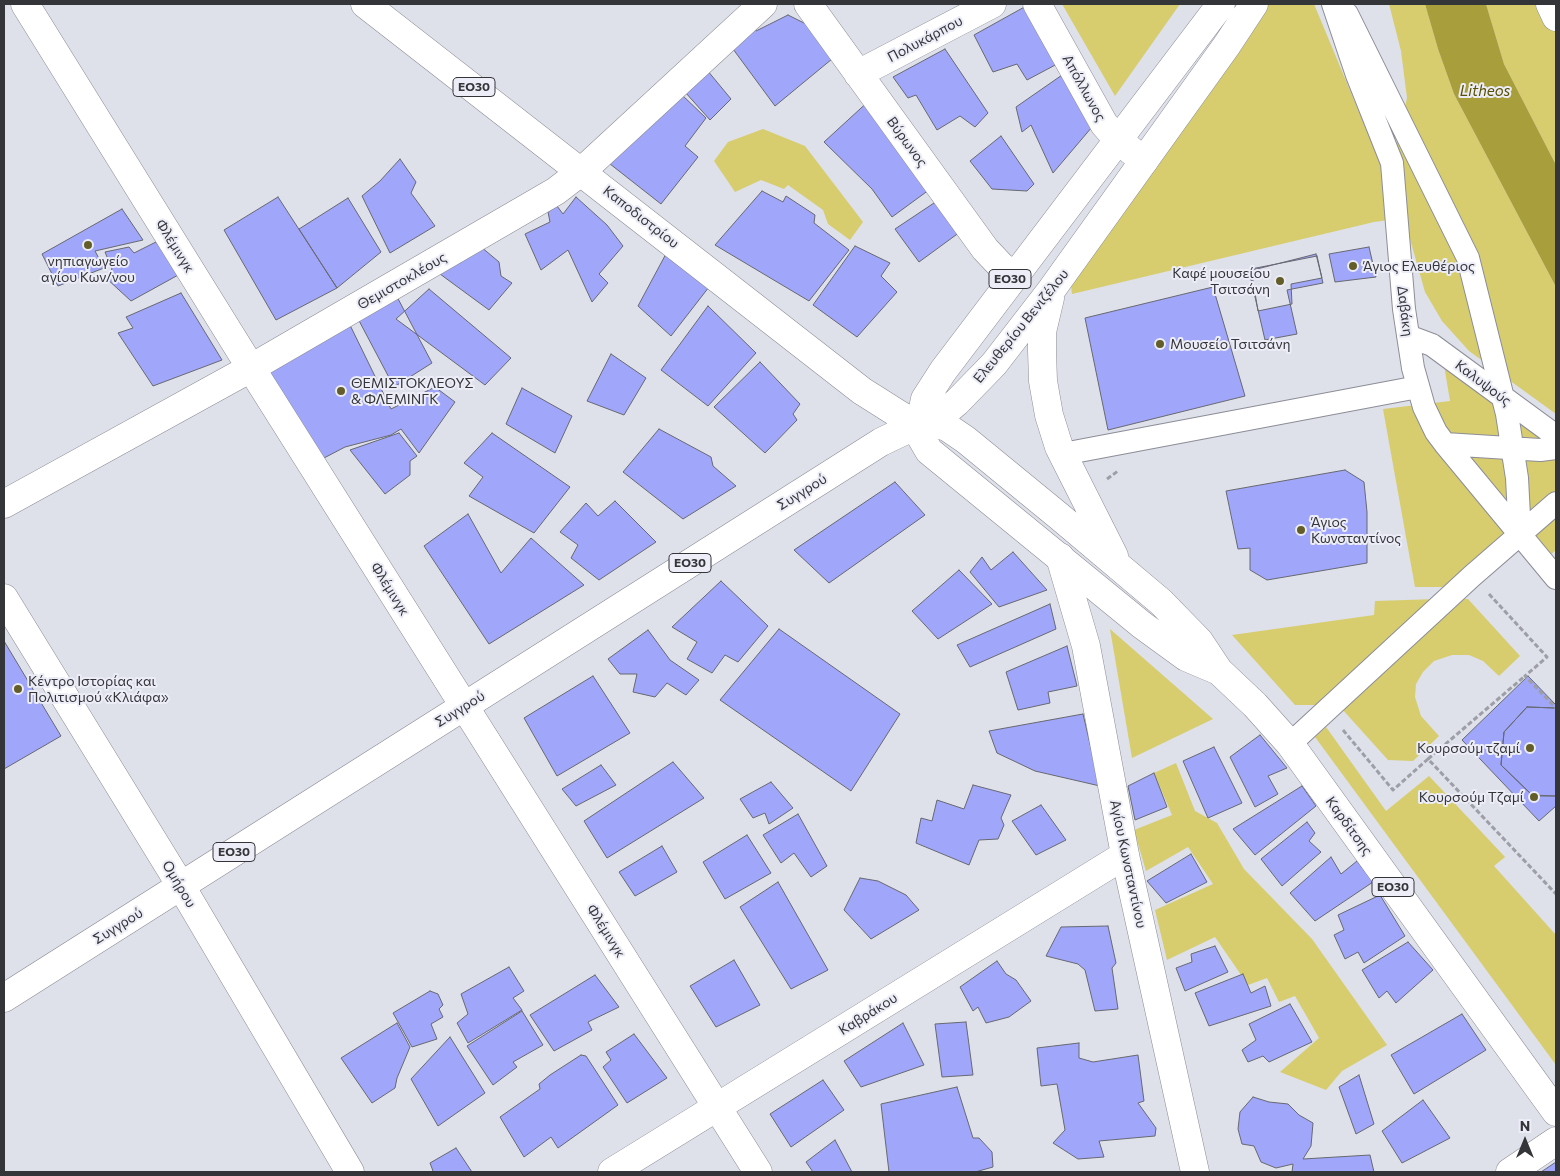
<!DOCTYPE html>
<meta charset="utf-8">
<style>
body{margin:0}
#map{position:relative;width:1560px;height:1176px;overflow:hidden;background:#dee0ea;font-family:Commissioner,sans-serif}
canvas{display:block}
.frame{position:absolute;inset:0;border:5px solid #343539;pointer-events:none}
.north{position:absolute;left:1500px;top:1116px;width:50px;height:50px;-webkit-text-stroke:4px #ecedf7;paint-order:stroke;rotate:0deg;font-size:14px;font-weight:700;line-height:20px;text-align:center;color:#343539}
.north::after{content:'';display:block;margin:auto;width:18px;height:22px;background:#343539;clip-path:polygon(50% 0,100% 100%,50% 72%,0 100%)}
</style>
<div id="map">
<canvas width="1560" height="1176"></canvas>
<div class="frame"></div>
<div class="north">N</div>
</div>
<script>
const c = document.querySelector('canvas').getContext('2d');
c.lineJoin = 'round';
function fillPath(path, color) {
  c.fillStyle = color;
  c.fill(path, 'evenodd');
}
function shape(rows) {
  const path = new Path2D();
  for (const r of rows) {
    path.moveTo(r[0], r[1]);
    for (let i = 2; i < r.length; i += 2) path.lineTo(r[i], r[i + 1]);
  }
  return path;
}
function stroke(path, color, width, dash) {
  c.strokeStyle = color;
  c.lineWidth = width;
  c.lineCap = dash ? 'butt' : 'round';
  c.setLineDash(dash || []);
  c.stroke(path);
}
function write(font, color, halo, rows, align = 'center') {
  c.font = font + ' Commissioner,sans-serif';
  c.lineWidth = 4;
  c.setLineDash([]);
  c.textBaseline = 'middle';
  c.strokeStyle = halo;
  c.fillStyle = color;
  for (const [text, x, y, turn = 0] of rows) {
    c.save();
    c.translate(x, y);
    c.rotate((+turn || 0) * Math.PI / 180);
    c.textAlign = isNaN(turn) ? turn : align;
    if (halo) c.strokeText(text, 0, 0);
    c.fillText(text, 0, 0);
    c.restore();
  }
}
fillPath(shape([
 [1062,4,1180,4,1115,96],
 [1267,4,1314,4,1381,165,1394,154,1407,98,1401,51,1389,4,1425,4,1438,49,1454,94,1556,287,1556,414,1469,351,1442,321,1425,292,1404,218,1374,222,1072,294,1071,285,1191,116],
 [1486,4,1546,4,1556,28,1556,165,1504,64],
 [763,129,805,146,863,222,850,240,828,224,823,210,788,185,784,189,761,180,735,192,714,161,728,142],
 [1443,359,1556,441,1556,496,1453,587,1415,587,1383,409,1450,401],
 [1556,516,1556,550,1548,557,1531,537],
 [1437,599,1317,705,1295,705,1232,635,1374,615,1375,601],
 [1457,599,1468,599,1520,656,1499,676,1483,661,1469,655,1452,655,1434,661,1423,672,1416,684,1415,697,1421,716,1439,736,1413,761,1388,760,1342,709],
 [1110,629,1213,719,1132,758],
 [1326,727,1386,811,1429,776,1505,857,1494,866,1556,935,1556,1065,1315,737],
 [1176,763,1195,811,1217,823,1244,869,1312,939,1387,1045,1342,1071,1326,1090,1280,1072,1319,1038,1295,996,1279,1002,1267,978,1248,985,1215,937,1167,960,1155,910,1213,884,1188,847,1146,871,1134,830,1172,815,1154,773]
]), '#d7cd6e');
fillPath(shape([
 [1425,4,1486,4,1504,64,1556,165,1556,287,1454,94,1438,49]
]), '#a99e3c');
const building = shape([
 [1028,5,1059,63,1027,80,1017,64,993,72,974,35,1028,5],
 [788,15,808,25,832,59,775,106,733,49,753,27,756,31,788,15],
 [945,49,988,113,975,127,960,116,937,130,916,95,908,98,893,77,945,49],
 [707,70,731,99,710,120,685,92,707,70],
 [1065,73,1092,127,1053,173,1031,125,1022,132,1016,107,1065,73],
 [680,93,706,118,685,146,698,157,661,204,605,160,680,93],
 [872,98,933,187,892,217,872,189,824,142,872,98],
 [1001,136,1034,184,1027,191,992,189,970,161,1001,136],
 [400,159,416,182,411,193,435,226,390,253,362,196,380,181,400,159],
 [762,191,783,202,786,196,815,215,814,223,849,250,809,301,715,245,762,191],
 [278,197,337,288,276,320,224,230,278,197],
 [576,197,607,225,623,246,599,274,608,283,592,302,568,250,541,270,525,234,550,222,548,212,557,206,563,214,576,197],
 [348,198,381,252,337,288,299,229,348,198],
 [937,201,960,232,919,262,895,229,937,201],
 [122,209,143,240,95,251,104,268,58,286,42,254,122,209],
 [156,242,180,274,131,301,106,278,112,269,105,252,129,247,134,253,156,242],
 [480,246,499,262,501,276,512,283,489,310,440,274,450,260,460,263,480,246],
 [855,246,890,263,881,276,897,292,857,337,813,305,855,246],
 [1369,247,1376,277,1335,282,1329,254,1369,247],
 [667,252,709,287,671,336,638,306,667,252],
 [1316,254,1323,283,1287,290,1297,334,1265,340,1249,271,1316,254],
 [1317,256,1322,278,1291,284,1292,304,1258,311,1251,269,1317,256],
 [1213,287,1245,396,1108,430,1085,318,1213,287],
 [429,289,511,358,485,385,396,319,429,289],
 [181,293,222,360,153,386,118,333,133,328,126,317,181,293],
 [395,293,432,363,394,387,356,315,395,293],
 [708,306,756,353,708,406,661,370,708,306],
 [348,321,391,409,435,387,455,402,419,453,401,429,391,435,345,447,324,458,264,371,348,321],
 [611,354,646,378,624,415,587,401,611,354],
 [760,362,800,404,793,414,797,420,765,453,714,407,760,362],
 [522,388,572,416,555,453,506,424,522,388],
 [659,429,711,457,713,466,736,486,683,519,623,472,659,429],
 [399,433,417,456,410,461,410,475,385,494,350,450,399,433],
 [492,433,570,487,534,533,469,496,483,477,464,463,492,433],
 [1345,470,1364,482,1367,512,1367,563,1267,580,1250,570,1250,548,1238,549,1226,491,1345,470],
 [895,482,925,515,829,583,794,550,895,482],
 [615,501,656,542,599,580,571,558,578,545,560,532,586,503,598,516,615,501],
 [468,514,501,573,531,538,584,585,489,644,424,546,468,514],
 [1013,552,1047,590,999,607,970,572,982,557,991,570,1013,552],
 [959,570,992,604,938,639,912,611,959,570],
 [721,581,768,626,738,662,725,655,712,673,687,659,697,642,672,627,721,581],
 [1050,604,1056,629,970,667,957,645,1050,604],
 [779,629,900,714,851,791,720,700,779,629],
 [648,630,670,660,699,680,686,695,667,683,655,697,633,692,637,674,620,674,608,659,648,630],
 [4,641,61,736,4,769,4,641],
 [1067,646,1077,686,1048,692,1050,703,1018,710,1006,672,1067,646],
 [593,676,630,733,557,776,524,718,593,676],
 [1528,676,1556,705,1556,806,1539,821,1462,740,1528,676],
 [1527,707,1556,708,1556,796,1532,795,1501,765,1504,732,1527,707],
 [1527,707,1556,708,1556,796,1533,796,1501,765,1504,732,1527,707],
 [1083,714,1100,786,1035,771,997,753,989,731,1083,714],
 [1260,735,1287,768,1268,776,1278,794,1255,807,1230,757,1260,735],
 [1214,747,1242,803,1208,818,1183,761,1214,747],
 [673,762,704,798,607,858,584,821,673,762],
 [601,765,616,785,576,806,562,789,601,765],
 [1154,773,1167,807,1135,820,1128,786,1154,773],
 [771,782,793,808,769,824,765,813,753,818,740,799,771,782],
 [973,785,1011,795,1001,818,1004,825,998,839,979,840,969,865,916,843,921,818,932,821,937,800,964,809,973,785],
 [1302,786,1316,806,1255,855,1233,829,1302,786],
 [1041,805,1066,840,1036,855,1012,821,1041,805],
 [798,814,827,866,811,877,794,853,781,863,763,835,798,814],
 [1307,822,1315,833,1309,841,1321,852,1282,886,1261,859,1307,822],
 [747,835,771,873,725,899,703,862,747,835],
 [662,846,677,872,635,896,619,872,662,846],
 [1191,854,1207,882,1166,903,1147,881,1191,854],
 [1331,857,1341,874,1357,861,1373,882,1315,921,1290,893,1331,857],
 [860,878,878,881,906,895,919,910,871,939,844,910,860,878],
 [778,882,828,970,791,989,740,907,778,882],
 [1380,895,1405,936,1364,963,1358,952,1345,959,1334,935,1344,930,1338,915,1380,895],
 [1108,926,1116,963,1112,968,1118,1009,1095,1011,1085,970,1078,964,1046,956,1061,927,1108,926],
 [1408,942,1433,970,1396,1003,1387,991,1379,998,1362,970,1408,942],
 [1215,946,1228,972,1185,991,1176,968,1192,962,1191,954,1215,946],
 [734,960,760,1005,716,1027,690,986,734,960],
 [997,961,1006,974,1016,980,1031,1001,1009,1017,986,1023,978,1007,973,1011,960,987,997,961],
 [509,967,524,991,513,998,522,1010,468,1043,457,1023,468,1014,461,994,509,967],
 [1243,974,1251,993,1265,986,1271,1006,1209,1026,1195,993,1243,974],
 [595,975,619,1007,588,1022,592,1030,554,1051,530,1015,595,975],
 [430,991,438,994,443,1005,439,1009,443,1017,431,1024,437,1039,412,1047,393,1013,430,991],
 [1290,1004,1312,1042,1269,1062,1263,1056,1248,1062,1242,1050,1256,1040,1249,1024,1290,1004],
 [522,1011,543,1045,513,1062,517,1067,493,1085,467,1046,522,1011],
 [1462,1014,1486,1050,1414,1094,1391,1055,1462,1014],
 [966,1022,973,1075,942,1077,935,1024,966,1022],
 [397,1023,410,1047,397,1078,395,1088,372,1103,341,1058,397,1023],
 [903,1023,924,1065,861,1087,844,1061,903,1023],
 [634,1034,667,1078,627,1103,603,1067,611,1060,606,1052,634,1034],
 [450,1037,485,1093,438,1126,411,1079,450,1037],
 [1079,1043,1079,1058,1093,1062,1138,1055,1144,1101,1138,1103,1156,1128,1155,1136,1099,1141,1104,1157,1078,1159,1053,1143,1065,1130,1057,1084,1041,1086,1037,1048,1079,1043],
 [581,1055,586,1056,618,1105,558,1148,551,1137,524,1157,500,1117,540,1089,539,1084,550,1075,581,1055],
 [1359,1075,1374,1124,1356,1134,1339,1087,1359,1075],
 [823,1080,844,1110,791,1147,770,1114,823,1080],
 [957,1087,973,1138,979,1138,992,1152,993,1167,975,1172,889,1172,881,1104,957,1087],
 [1253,1097,1269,1102,1288,1104,1299,1115,1313,1123,1311,1146,1303,1159,1370,1155,1374,1172,1292,1172,1293,1164,1276,1168,1261,1162,1254,1146,1242,1144,1238,1129,1240,1112,1253,1097],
 [1423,1100,1450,1138,1402,1163,1382,1131,1423,1100],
 [835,1140,852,1172,813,1172,806,1162,835,1140],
 [456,1148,472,1172,431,1172,433,1171,430,1163,456,1148],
 [1556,1162,1556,1172,1541,1172,1556,1162]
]);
fillPath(building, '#a0a6f9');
stroke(building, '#676871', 1);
const pedestrian = shape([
 [1333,4,1357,75,1392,163,1404,309,1413,368,1424,407,1436,432,1445,444,1556,578],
 [1347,14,1468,258,1507,414,1517,478,1520,535],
 [1408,336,1432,345,1556,436],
 [1445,444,1540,450,1556,448],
 [1063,454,1418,387],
 [1290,744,1472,576,1556,503]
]);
const minor = shape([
 [25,4,251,368,758,1172],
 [808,4,985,249,1002,267,1014,275],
 [1037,4,1104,124,1118,140,1144,161],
 [1550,4,1556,17],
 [858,74,992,4],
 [4,504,251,368,556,191,582,171,763,4],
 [4,598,181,886,350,1172],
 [1510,1172,1556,1141]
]);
const tertiary = shape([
 [1060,557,1086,646,1125,855,1195,1172],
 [612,1172,1125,855]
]);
const primary = shape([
 [365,4,862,391,919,427],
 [1050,298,1042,332,1042,351,1043,381,1049,415,1059,447,1114,556],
 [921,426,939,417,957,402,994,364,1052,289,1227,45,1254,4],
 [1219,671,1186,657,1142,625,929,451,922,439,919,427,925,399,943,371,1221,4],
 [4,998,881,442,904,431,939,425,947,427,966,440,1060,517,1161,602,1199,641,1219,671,1255,705,1290,744,1556,1112]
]);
stroke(pedestrian, '#8c8d97', 24);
stroke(minor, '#8c8d97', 29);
stroke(tertiary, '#8c8d97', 29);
stroke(primary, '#8c8d97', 29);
stroke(shape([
 [1107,479,1118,471],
 [1489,594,1547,657,1525,676,1556,708],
 [1343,730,1393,790,1428,759,1556,894],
 [1428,759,1525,676]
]), '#9d9ea6', 3, [5, 2.5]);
stroke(pedestrian, '#fff', 22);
stroke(minor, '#fff', 28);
stroke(tertiary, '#fff', 28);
stroke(primary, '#fff', 28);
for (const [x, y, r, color] of [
 [88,245,5,"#635d29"],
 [1353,266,5,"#635d29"],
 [1280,281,5,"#635d29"],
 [1160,344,5,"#635d29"],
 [341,391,5,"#635d29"],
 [1301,530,5,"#635d29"],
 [18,689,5,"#635d29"],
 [1530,748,5,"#635d29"],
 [1534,797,5,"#635d29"]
]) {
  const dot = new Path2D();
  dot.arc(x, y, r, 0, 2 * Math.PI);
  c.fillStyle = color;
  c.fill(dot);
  stroke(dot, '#ecedf7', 2);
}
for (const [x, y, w] of [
 [474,87,42],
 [1010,279,42],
 [690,563,42],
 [234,852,42],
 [1393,887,42]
]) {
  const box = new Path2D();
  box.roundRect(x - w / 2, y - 9.5, w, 19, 4);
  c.fillStyle = '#ecedf7';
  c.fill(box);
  stroke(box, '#343539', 1);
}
write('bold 12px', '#343539', null, [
 ["ΕΟ30",474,87],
 ["ΕΟ30",1010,279],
 ["ΕΟ30",690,563],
 ["ΕΟ30",234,852],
 ["ΕΟ30",1393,887]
]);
write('14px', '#343539', '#ecedf7', [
 ["Πολυκάρπου",925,39,-28],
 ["Απόλλωνος",1084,88,61],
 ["Βύρωνος",907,142,54],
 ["Καποδιστρίου",641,217,38],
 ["Φλέμινγκ",175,246,58],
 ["Θεμιστοκλέους",402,281,-30],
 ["Δαβάκη",1405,311,83],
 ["Ελευθερίου Βενιζέλου",1021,326,-51],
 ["Καλυψούς",1483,383,37],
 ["Συγγρού",802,492,-32],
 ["Φλέμινγκ",390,589,58],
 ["Συγγρού",460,709,-32],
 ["Καρδίτσης",1349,826,54],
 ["Αγίου Κωνσταντίνου",1128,864,78],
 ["Ομήρου",179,884,59],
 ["Συγγρού",118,926,-32],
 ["Φλέμινγκ",606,931,58],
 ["Καβράκου",868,1014,-32]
]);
write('14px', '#343539', '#ecedf7', [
 ["νηπιαγωγείο",88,261,"center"],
 ["αγίου Κων/νου",88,277,"center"],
 ["Άγιος Ελευθέριος",1363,266],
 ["Καφέ μουσείου",1270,273,"right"],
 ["Τσιτσάνη",1270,289,"right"],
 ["Μουσείο Τσιτσάνη",1170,344],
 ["ΘΕΜΙΣΤΟΚΛΕΟΥΣ",351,383],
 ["& ΦΛΕΜΙΝΓΚ",351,399],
 ["Άγιος",1311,522],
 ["Κωνσταντίνος",1311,538],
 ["Κέντρο Ιστορίας και",28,681],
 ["Πολιτισμού «Κλιάφα»",28,697],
 ["Κουρσούμ τζαμί",1520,748,"right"],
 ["Κουρσούμ Τζαμί",1524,797,"right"]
], 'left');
write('italic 15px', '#595101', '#ecedf7', [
 ["Litheos",1485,91]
]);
</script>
